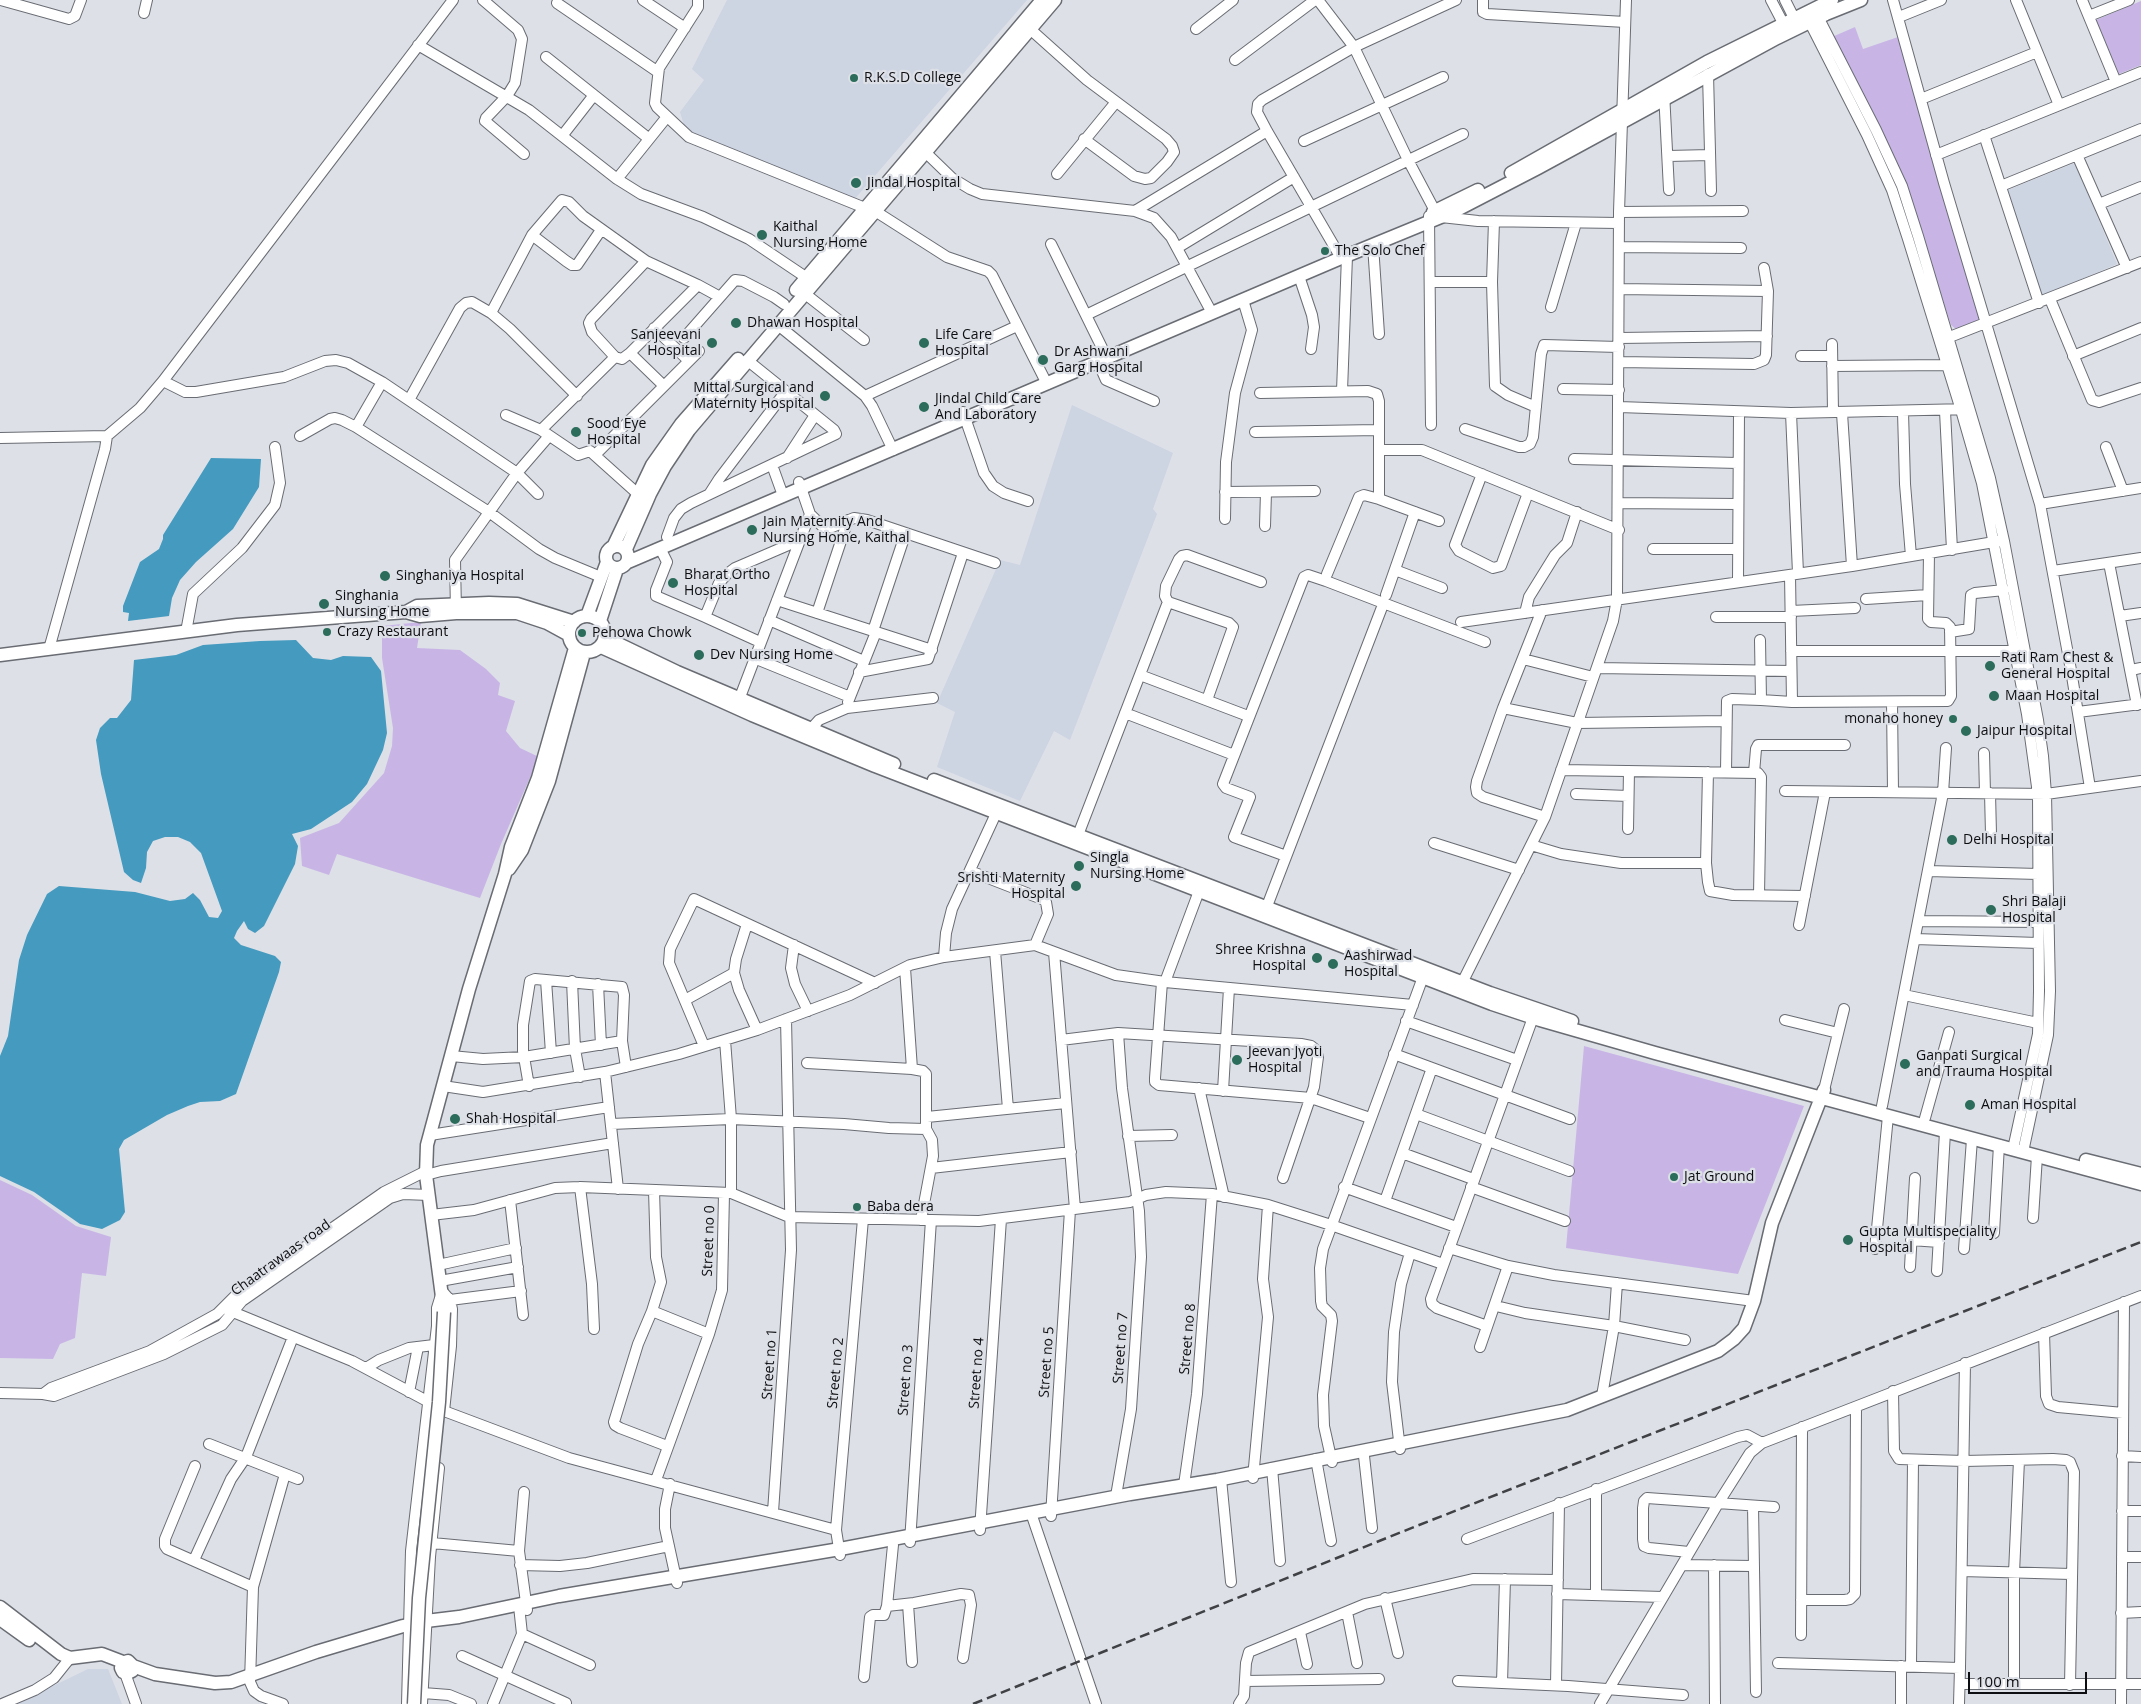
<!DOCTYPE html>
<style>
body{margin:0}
#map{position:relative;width:2141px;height:1704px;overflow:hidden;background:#dde0e7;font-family:"Open Sans",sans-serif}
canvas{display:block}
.scale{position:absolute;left:1968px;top:1672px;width:119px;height:22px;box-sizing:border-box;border:2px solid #0d0e11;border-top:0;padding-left:6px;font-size:15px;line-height:18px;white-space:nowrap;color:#0d0e11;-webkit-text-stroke:4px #dde0e7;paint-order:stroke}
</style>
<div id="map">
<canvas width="2141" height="1704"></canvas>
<div class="scale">100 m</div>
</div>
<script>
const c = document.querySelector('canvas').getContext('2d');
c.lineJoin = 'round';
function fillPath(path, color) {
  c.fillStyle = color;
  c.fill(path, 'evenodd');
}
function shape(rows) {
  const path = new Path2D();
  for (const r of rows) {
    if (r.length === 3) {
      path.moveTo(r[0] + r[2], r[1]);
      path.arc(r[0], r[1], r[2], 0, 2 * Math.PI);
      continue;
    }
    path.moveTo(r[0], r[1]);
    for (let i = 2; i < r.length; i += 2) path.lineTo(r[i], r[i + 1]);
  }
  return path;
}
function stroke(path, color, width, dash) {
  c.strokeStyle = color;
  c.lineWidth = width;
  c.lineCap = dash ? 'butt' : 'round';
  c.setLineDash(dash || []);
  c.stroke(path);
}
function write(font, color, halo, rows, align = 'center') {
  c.font = font + ' "Open Sans",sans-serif';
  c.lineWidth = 4.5;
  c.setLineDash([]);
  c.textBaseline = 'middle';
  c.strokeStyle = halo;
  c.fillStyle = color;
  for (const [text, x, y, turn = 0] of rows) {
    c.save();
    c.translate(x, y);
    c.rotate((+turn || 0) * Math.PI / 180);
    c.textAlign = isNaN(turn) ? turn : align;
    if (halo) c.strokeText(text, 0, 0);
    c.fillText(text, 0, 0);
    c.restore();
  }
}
fillPath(shape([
 [727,0,1027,0,853,201,687,135,680,112,704,80,692,69],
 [2075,163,2117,264,2042,296,2008,190],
 [1072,405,1173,453,1153,509,1157,514,1070,740,1054,731,1020,801,937,767,955,712,937,703,1000,560,1020,565],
 [88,1669,108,1669,122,1704,16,1704]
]), '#cdd4e2');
fillPath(shape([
 [2141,1,2141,65,2119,74,2096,20],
 [1855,27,1863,49,1898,37,1980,320,1956,329,1951,325,1903,182,1832,37],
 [421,622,417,648,460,650,486,669,500,683,498,695,515,701,506,731,520,748,539,757,501,844,480,898,337,854,329,875,302,866,300,838,339,823,384,773,392,746,393,728,382,658,382,626],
 [1584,1046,1804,1106,1738,1274,1566,1248],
 [0,1180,32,1195,76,1226,111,1237,106,1276,82,1273,75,1338,60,1344,53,1359,0,1358]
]), '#c8b5e6');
fillPath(shape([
 [211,458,261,459,259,487,233,529,196,562,180,580,172,598,169,616,128,621,129,613,123,612,123,606,140,562,159,549,163,539,163,535],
 [296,640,313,658,331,660,343,656,371,657,381,671,387,733,383,750,367,784,352,802,311,829,292,834,298,846,295,864,264,926,255,933,248,929,244,921,237,931,234,938,241,945,275,956,281,962,279,972,236,1094,220,1101,200,1102,188,1106,167,1115,124,1140,119,1149,125,1212,120,1220,102,1229,80,1224,34,1192,0,1176,0,1056,8,1036,19,960,27,935,47,894,59,886,135,892,170,901,185,899,193,893,200,900,209,917,218,918,222,911,201,853,190,842,178,837,165,837,153,841,147,852,146,868,141,883,133,880,124,872,101,774,96,740,100,728,110,718,117,718,131,700,134,660,176,655,203,645,260,641]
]), '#449abf');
const minor = shape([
 [1,0,69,19,75,16,81,0],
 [483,0,518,30,522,39,515,83,507,96,486,118,485,121,524,154],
 [643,0,685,28],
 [698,0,698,7,659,68,655,103,657,107,689,137,865,208],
 [1318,0,1354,47,1408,160,1435,211,1441,217,1478,221,1619,223],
 [1483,0,1483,12,1487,14,1625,22],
 [1771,0,1783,23],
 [1785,0,1794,18],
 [1893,0,1944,183,2040,504,2071,670,2090,788],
 [2016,0,2059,105],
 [2082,0,2116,82],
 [557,3,658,72],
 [1815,11,1876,130,1902,186,1918,236,1990,478,2004,541,2038,720,2043,756,2046,794,2050,991,2048,1035,2023,1152],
 [144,13,147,0],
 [2089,16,2129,0],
 [1807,17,1867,135,1892,190,1908,239,1961,410,1982,483,2027,714,2038,794,2039,991,2038,1034,2013,1149],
 [1899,17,1941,0],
 [1030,29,1087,80,1166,139,1172,146,1174,152,1167,162,1151,178,1145,179,1134,176,1084,139],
 [1196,29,1233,0],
 [418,45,529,110,617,179,641,194,703,217,749,239,813,282],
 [546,57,648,138],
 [1235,60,1315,0],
 [1708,74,1711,191],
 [1664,92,1669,190],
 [1921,99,2037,52],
 [1984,135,2039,303],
 [562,136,594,95],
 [1304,141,1443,77],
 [920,147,952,178,970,189,982,194,1135,211,1154,218,1171,237,1212,313],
 [1936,155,2141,72],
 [2077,155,2127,268],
 [1668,156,1710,155],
 [1057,174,1116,102],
 [617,179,666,118],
 [2001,186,2141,129],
 [2099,204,2141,187],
 [875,211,947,257,988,271,992,275,1047,384],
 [1135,211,1267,131],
 [1619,212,1743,211],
 [1429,216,1431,425],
 [1494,221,1492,282,1495,386,1508,395,1536,407],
 [532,235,566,261,572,265,577,265,601,230],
 [1051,244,1107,358],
 [1373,245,1379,334],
 [1619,247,1741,248],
 [1177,248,1294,177],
 [1341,258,1267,131,1257,112,1258,104,1262,100,1354,47,1456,0],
 [1299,276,1312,315,1314,327,1311,349],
 [1430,282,1492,282],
 [1619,289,1768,291],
 [804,293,864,340],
 [2050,299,2092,400,2099,402,2141,388],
 [1551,307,1576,223],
 [491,313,532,235,562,200,569,202,583,216,646,261,698,285,720,297],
 [1086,315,1463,134],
 [778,325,865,396,872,406,893,450],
 [654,328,689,361],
 [684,338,735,280,743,281,774,297,784,304],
 [1619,338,1767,336],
 [1942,340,2141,262],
 [1832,344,1833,412],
 [630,353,664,386],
 [1095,355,1106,380,1154,401],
 [1801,356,1832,356],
 [2073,356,2141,328],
 [615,357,592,332,589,323,591,319,646,261],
 [1619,362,1754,364,1764,360,1766,355,1768,291,1764,268],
 [1832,366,1947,365],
 [163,381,185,392,196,392,284,377,325,361,336,360,348,363,382,382,517,473,538,494],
 [1563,389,1619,390],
 [1342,391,1347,256],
 [1260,393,1368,391,1377,394,1379,401,1379,499],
 [865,396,1017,326],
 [409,400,460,308,466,303,472,302,491,313,510,329,577,396],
 [1619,407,1791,413,1968,409],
 [1945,411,1952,550],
 [963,412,984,473,993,486,1004,493,1028,501],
 [1903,412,1905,484,1911,556],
 [1791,413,1798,573],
 [1842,413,1852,566],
 [506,415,541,430,578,455,590,451,638,494],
 [356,427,382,382],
 [1465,429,1519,447,1524,447,1530,444,1533,437,1541,354,1544,345,1619,347],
 [541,430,615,357,622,359,630,353,698,285],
 [1255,432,1378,430],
 [300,436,330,419,335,418,342,420,356,427,489,512,539,549,555,558,601,577],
 [0,438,107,436,140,408,163,381,453,0],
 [2106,447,2123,491],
 [1380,450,1422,450,1619,530],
 [595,455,699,351],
 [787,458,815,415],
 [1574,459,1738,463],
 [772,465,781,490],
 [1482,474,1455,545,1459,551,1493,568,1501,566,1528,493],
 [1225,492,1315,491],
 [710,493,719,479,786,391],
 [1619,503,1738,504],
 [2040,504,2141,488],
 [810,514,823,527,832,527,854,518,867,520,995,563],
 [1225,519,1226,462,1235,393,1252,330,1243,300],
 [1265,526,1266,492],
 [667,537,674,518,681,509,691,503,836,434,834,430,747,360],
 [660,548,667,562,656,590,656,596,705,617],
 [1653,549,1738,549],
 [2109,563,2137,705],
 [1395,570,1442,588],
 [2053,571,2141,558],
 [1327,574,1359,497,1364,495,1379,499,1439,521],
 [1790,575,1792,702],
 [1738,582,1739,412],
 [1386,595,1415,512],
 [1866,599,1928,595],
 [777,600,932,650],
 [1168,602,1229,623,1233,627,1207,700],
 [1542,610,1503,708,1477,781,1476,787,1477,793,1483,797,1545,817],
 [1791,611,1855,608],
 [456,612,455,560,517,473,549,436],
 [817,613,848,520],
 [1525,613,1529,597,1555,555,1567,543,1577,512],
 [2120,616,2141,613],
 [1716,617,1791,617],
 [769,620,864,661],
 [1461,622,1852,566,2000,541],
 [873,631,905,535],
 [186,632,193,594,242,548,275,505,280,483,275,447],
 [1950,632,1969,629,1971,595,1975,593,2004,590],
 [1760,640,1761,700,1792,702,1948,701,1951,696,1950,627,1946,623,1931,622,1928,619,1929,554],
 [760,642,705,617,719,583,727,574,735,568,800,540],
 [49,649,105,449,107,436],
 [1791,651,2015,651],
 [754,658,850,697],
 [1523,659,1593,677],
 [1597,668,1791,671],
 [2131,670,2141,668],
 [859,672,928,659,963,553],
 [1140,675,1248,716],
 [848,702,876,632],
 [1892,702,1893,792],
 [737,705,810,514,799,482],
 [1503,708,1577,723,1725,721],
 [2078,712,2141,704],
 [1125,713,1234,755],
 [811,729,819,720,847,708,933,698],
 [1984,753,1985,793],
 [1561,770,1758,773,1761,777,1759,895],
 [1708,772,1706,863,1708,882,1710,891,1733,895,1805,896],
 [1726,772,1727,701,1732,699,1761,700],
 [1754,773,1756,749,1758,745,1845,745],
 [1785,791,2046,794,2141,781],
 [1990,793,1991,834],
 [1576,794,1628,796],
 [1628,829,1629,771],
 [1078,835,1168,602,1165,596,1166,586,1179,559,1182,556,1187,555,1261,582],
 [1434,843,1519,870],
 [1531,845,1561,854,1621,863,1706,863],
 [1286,856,1234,837,1250,797,1226,788,1223,784,1304,577,1308,575,1326,581,1485,642],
 [970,871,1042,899,1046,902,1048,914,1035,945],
 [1928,871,2038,874],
 [1264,914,1384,602],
 [1918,921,2042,922],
 [747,924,736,959,734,973,739,990,757,1030],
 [1799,925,1825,792],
 [1915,939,2038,943],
 [794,945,791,968,795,984,808,1011],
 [995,951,1008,1109],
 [1054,952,1075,1209],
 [944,957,946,933,952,909,999,807],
 [905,968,912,1069],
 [546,980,551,1053],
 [572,981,575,1049,580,1077],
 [1162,982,1155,1078,1155,1082,1159,1085,1311,1098,1370,1118],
 [1165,982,1199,891],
 [598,984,601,1045],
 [1459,989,1545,817,1613,621,1617,599,1619,212,1626,0],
 [1904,995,2038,1023],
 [685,1000,734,973],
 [1785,1020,1838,1033],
 [1406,1021,1517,1060],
 [725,1040,731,1119,731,1193],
 [1061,1040,1118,1033,1301,1044,1311,1046,1316,1050,1318,1057,1314,1087,1283,1178],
 [704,1046,669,963,670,949,694,899,875,983],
 [1394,1054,1570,1119],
 [451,1056,483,1059,524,1057,622,1041],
 [807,1063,912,1069,923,1071,926,1074,926,1129,932,1140,933,1156,921,1220],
 [605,1072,618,1189],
 [443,1086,483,1092,605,1072,679,1054,757,1030,850,995,910,965,944,957,1035,945,1116,975,1165,982,1413,1005],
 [529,1086,523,1051,523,1025,530,981,535,979,622,987,624,995,622,1041,626,1067],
 [1199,1088,1224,1197],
 [1824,1090,1844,1009],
 [1223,1091,1229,988],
 [1882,1106,1943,793,1946,748],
 [1416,1114,1569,1171],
 [927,1117,1066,1103],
 [1925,1118,1949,1032],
 [611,1124,731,1119,844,1124,889,1128,926,1129],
 [430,1135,609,1107],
 [1128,1136,1172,1135],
 [1402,1153,1473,1179],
 [931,1168,1071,1152],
 [426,1175,441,1171,613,1143],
 [580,1187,592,1284,594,1329],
 [1344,1187,1456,1227],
 [1471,1187,1565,1221],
 [654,1190,656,1257,661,1282,652,1311,638,1344,614,1422,615,1425,620,1428,667,1446],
 [510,1200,523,1315],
 [1385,1201,1432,1068],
 [431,1215,474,1210,555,1188,580,1187,731,1193,789,1217,979,1221,1130,1202,1146,1195,1166,1192,1212,1194,1268,1205,1331,1225,1443,1264],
 [2033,1218,2037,1156],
 [1994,1233,1999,1145],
 [1911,1240,1939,1242],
 [1449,1248,1508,1266,1554,1275,1754,1301],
 [1875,1249,1888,1116],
 [1964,1249,1972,1139],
 [438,1265,516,1248],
 [1910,1267,1915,1178],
 [1937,1271,1945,1132],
 [440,1281,518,1267],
 [442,1291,450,1300,452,1309,451,1346,444,1411],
 [450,1300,521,1291],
 [1496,1306,1525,1313,1614,1326,1685,1340],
 [228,1310,352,1361,427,1401],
 [652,1311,709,1334],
 [1487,1326,1437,1308,1432,1304,1431,1299,1535,1012],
 [2044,1333,2046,1396,2049,1404,2058,1407,2123,1413],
 [1480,1347,1508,1266],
 [366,1368,379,1360,409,1348,434,1345],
 [1893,1391,1894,1451,1899,1459,1964,1461,2053,1459,2066,1460,2070,1462,2074,1472,2070,1685],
 [409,1392,418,1347],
 [0,1393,43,1394,54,1396,164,1354,222,1325,242,1301,390,1198,403,1194,429,1195],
 [43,1394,51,1388,150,1351,217,1314,235,1296,384,1192,426,1171],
 [1602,1396,1614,1326,1617,1283],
 [444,1411,569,1458,836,1530,840,1555],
 [209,1444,298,1479],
 [1400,1449,1392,1382,1394,1332,1401,1284,1410,1253],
 [1364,1456,1372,1528],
 [2122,1456,2141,1457],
 [1316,1459,1331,1541],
 [1332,1462,1324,1426,1323,1395,1332,1321,1331,1315,1322,1306,1321,1301,1320,1268,1323,1249,1423,977],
 [195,1466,165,1539,165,1546,167,1549,253,1587],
 [1272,1468,1280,1561],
 [1253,1478,1268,1317,1263,1279,1268,1205],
 [1221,1479,1231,1582],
 [656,1480,709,1334,722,1290,724,1193],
 [670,1484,665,1509,665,1528,677,1583],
 [1184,1485,1197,1394,1212,1194],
 [524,1492,519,1551,527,1610],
 [1116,1496,1131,1409,1141,1257,1139,1211,1122,1088,1118,1033],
 [1753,1506,1756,1692],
 [2122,1511,2141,1511],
 [773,1512,791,1250,786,1019],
 [1031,1513,1096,1704],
 [1051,1516,1070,1210],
 [836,1530,863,1219],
 [980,1530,1001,1219],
 [1467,1539,1738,1437,1747,1435,1762,1443],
 [910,1542,931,1220],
 [432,1543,519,1551],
 [893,1545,887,1606,914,1603,961,1594,969,1595,971,1605,963,1658],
 [1689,1552,1649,1548,1644,1546,1643,1539,1643,1508,1644,1501,1647,1498,1774,1507],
 [2122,1557,2141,1557],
 [194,1560,231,1479,246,1457,293,1337],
 [520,1565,560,1566,587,1563,669,1546],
 [1682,1565,1753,1566],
 [1714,1565,1715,1704],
 [1962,1571,2071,1574],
 [1557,1594,1663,1597],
 [1596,1595,1596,1489],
 [1385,1598,1398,1653],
 [1801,1600,1845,1600,1850,1599,1855,1594,1856,1407],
 [908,1604,912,1662],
 [1347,1612,1357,1663],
 [2121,1613,2141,1612],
 [1300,1632,1307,1664],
 [522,1634,590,1665],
 [1801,1635,1802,1427],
 [462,1656,566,1703],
 [1778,1663,1960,1668,1959,1704],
 [1911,1666,1913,1460],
 [1960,1668,1965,1363],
 [125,1673,136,1704],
 [864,1677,870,1617,873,1615,884,1615,887,1606],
 [1245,1681,1379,1679],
 [1458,1681,1568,1686,1683,1695],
 [1502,1683,1505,1579],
 [1960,1684,2141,1684],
 [2014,1684,2014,1573,2019,1460],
 [1556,1685,1559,1503],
 [423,1693,449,1695,471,1704],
 [2,1704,35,1690,54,1678,70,1658],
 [283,1704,261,1696,254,1691,250,1682,253,1587,285,1474],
 [407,1704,411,1551,437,1326,437,1308,441,1295],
 [422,1704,430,1557,439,1468],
 [493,1704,522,1634,519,1606],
 [1239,1704,1244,1696,1246,1663,1249,1652,1365,1604,1473,1579,1558,1580],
 [1600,1704,1719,1502,1750,1453,1762,1443,2141,1296],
 [1901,1704,1901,1666],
 [2121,1704,2124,1302]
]);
const major = shape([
 [1511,173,1707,62,1832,0],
 [1433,212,1478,190],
 [796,290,1042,0],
 [617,557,11],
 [613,547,652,465,681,424,738,359],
 [626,549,650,494,665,466,689,430,1055,0],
 [628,562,1341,258,1453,212,1538,168,1777,38,1826,14,1861,0],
 [406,612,417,606,489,603,517,604,574,622],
 [587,634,18],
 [587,616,607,562],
 [600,621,617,569],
 [606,638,677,672,894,764],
 [601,647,752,715,875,766,1492,1004,1540,1020,1655,1053,2141,1184],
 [0,655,237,625,406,612,420,616,456,613,517,613,547,623,569,635],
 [934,780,1490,993,1572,1021],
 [509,869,522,850,549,781,584,653],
 [2086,1160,2141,1174],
 [444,1312,426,1175,427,1145,469,989,505,874,511,847,538,778,575,648],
 [0,1607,61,1654,70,1658,102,1654,123,1662],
 [0,1619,29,1640],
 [133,1666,132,1671,128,1673,123,1672,121,1668,122,1663,128,1661,133,1666,155,1674,215,1683,231,1682,316,1652,403,1626,426,1621,459,1617,559,1596,840,1549,1130,1494,1217,1480,1567,1410,1718,1351,1734,1339,1744,1328,1754,1301,1772,1223,1824,1090]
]);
stroke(minor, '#696c73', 12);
stroke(major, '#696c73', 15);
stroke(minor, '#fff', 10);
stroke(major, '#fff', 12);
stroke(shape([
 [973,1704,1414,1527,2141,1242]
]), '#3f4145', 2.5, [10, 5]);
const majorBridge = shape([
 [414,1704,419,1598,439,1402,444,1312]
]);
stroke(majorBridge, '#696c73', 15, []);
stroke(majorBridge, '#fff', 12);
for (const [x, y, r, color] of [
 [854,78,5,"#2b6c5b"],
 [856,183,6,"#2b6c5b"],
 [762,235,6,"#2b6c5b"],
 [1325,251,5,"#2b6c5b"],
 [736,323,6,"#2b6c5b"],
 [712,343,6,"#2b6c5b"],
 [924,343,6,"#2b6c5b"],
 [1043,360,6,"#2b6c5b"],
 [825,396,6,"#2b6c5b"],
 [924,407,6,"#2b6c5b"],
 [576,432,6,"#2b6c5b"],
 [752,530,6,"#2b6c5b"],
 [385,576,6,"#2b6c5b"],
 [673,583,6,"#2b6c5b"],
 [324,604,6,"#2b6c5b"],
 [327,632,5,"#2b6c5b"],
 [582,633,5,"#2b6c5b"],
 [699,655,6,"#2b6c5b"],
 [1990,666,6,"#2b6c5b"],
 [1994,696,6,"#2b6c5b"],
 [1953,719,5,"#2b6c5b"],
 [1966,731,6,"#2b6c5b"],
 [1952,840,6,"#2b6c5b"],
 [1079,866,6,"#2b6c5b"],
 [1076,886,6,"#2b6c5b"],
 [1991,910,6,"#2b6c5b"],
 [1317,958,6,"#2b6c5b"],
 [1333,964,6,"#2b6c5b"],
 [1237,1060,6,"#2b6c5b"],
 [1905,1064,6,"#2b6c5b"],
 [1970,1105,6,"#2b6c5b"],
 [455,1119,6,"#2b6c5b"],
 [1674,1177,5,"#2b6c5b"],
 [857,1207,5,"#2b6c5b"],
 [1848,1240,6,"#2b6c5b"]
]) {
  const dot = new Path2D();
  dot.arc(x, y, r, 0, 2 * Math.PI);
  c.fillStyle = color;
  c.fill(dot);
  stroke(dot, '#dde0e7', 2);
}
write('14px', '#0d0e11', '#dde0e7', [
 ["R.K.S.D College",864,78],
 ["Jindal Hospital",867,183],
 ["Kaithal",773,227],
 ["Nursing Home",773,243],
 ["The Solo Chef",1335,251],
 ["Dhawan Hospital",747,323],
 ["Sanjeevani",701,335,"right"],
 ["Hospital",701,351,"right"],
 ["Life Care",935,335],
 ["Hospital",935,351],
 ["Dr Ashwani",1054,352],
 ["Garg Hospital",1054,368],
 ["Mittal Surgical and",814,388,"right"],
 ["Maternity Hospital",814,404,"right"],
 ["Jindal Child Care",935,399],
 ["And Laboratory",935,415],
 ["Sood Eye",587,424],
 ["Hospital",587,440],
 ["Jain Maternity And",763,522],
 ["Nursing Home, Kaithal",763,538],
 ["Bharat Ortho",684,575],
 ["Hospital",684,591],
 ["Singhaniya Hospital",396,576],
 ["Singhania",335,596],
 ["Nursing Home",335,612],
 ["Crazy Restaurant",337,632],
 ["Pehowa Chowk",592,633],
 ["Dev Nursing Home",710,655],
 ["Rati Ram Chest &",2001,658],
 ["General Hospital",2001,674],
 ["Maan Hospital",2005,696],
 ["monaho honey",1943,719,"right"],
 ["Jaipur Hospital",1977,731],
 ["Delhi Hospital",1963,840],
 ["Singla",1090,858],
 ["Nursing Home",1090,874],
 ["Srishti Maternity",1065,878,"right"],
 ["Hospital",1065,894,"right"],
 ["Shri Balaji",2002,902],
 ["Hospital",2002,918],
 ["Shree Krishna",1306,950,"right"],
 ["Hospital",1306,966,"right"],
 ["Aashirwad",1344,956],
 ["Hospital",1344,972],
 ["Jeevan Jyoti",1248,1052],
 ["Hospital",1248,1068],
 ["Ganpati Surgical",1916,1056],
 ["and Trauma Hospital",1916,1072],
 ["Aman Hospital",1981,1105],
 ["Shah Hospital",466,1119],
 ["Jat Ground",1684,1177],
 ["Baba dera",867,1207],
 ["Gupta Multispeciality",1859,1232],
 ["Hospital",1859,1248]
], 'left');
write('14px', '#0d0e11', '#dde0e7', [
 ["Street no 0",709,1241,-88],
 ["Chaatrawaas road",281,1258,-36],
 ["Street no 8",1188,1339,-85],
 ["Street no 7",1121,1348,-86],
 ["Street no 5",1047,1362,-86],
 ["Street no 1",770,1364,-86],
 ["Street no 2",836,1373,-85],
 ["Street no 4",977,1373,-86],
 ["Street no 3",906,1380,-86]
]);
</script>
